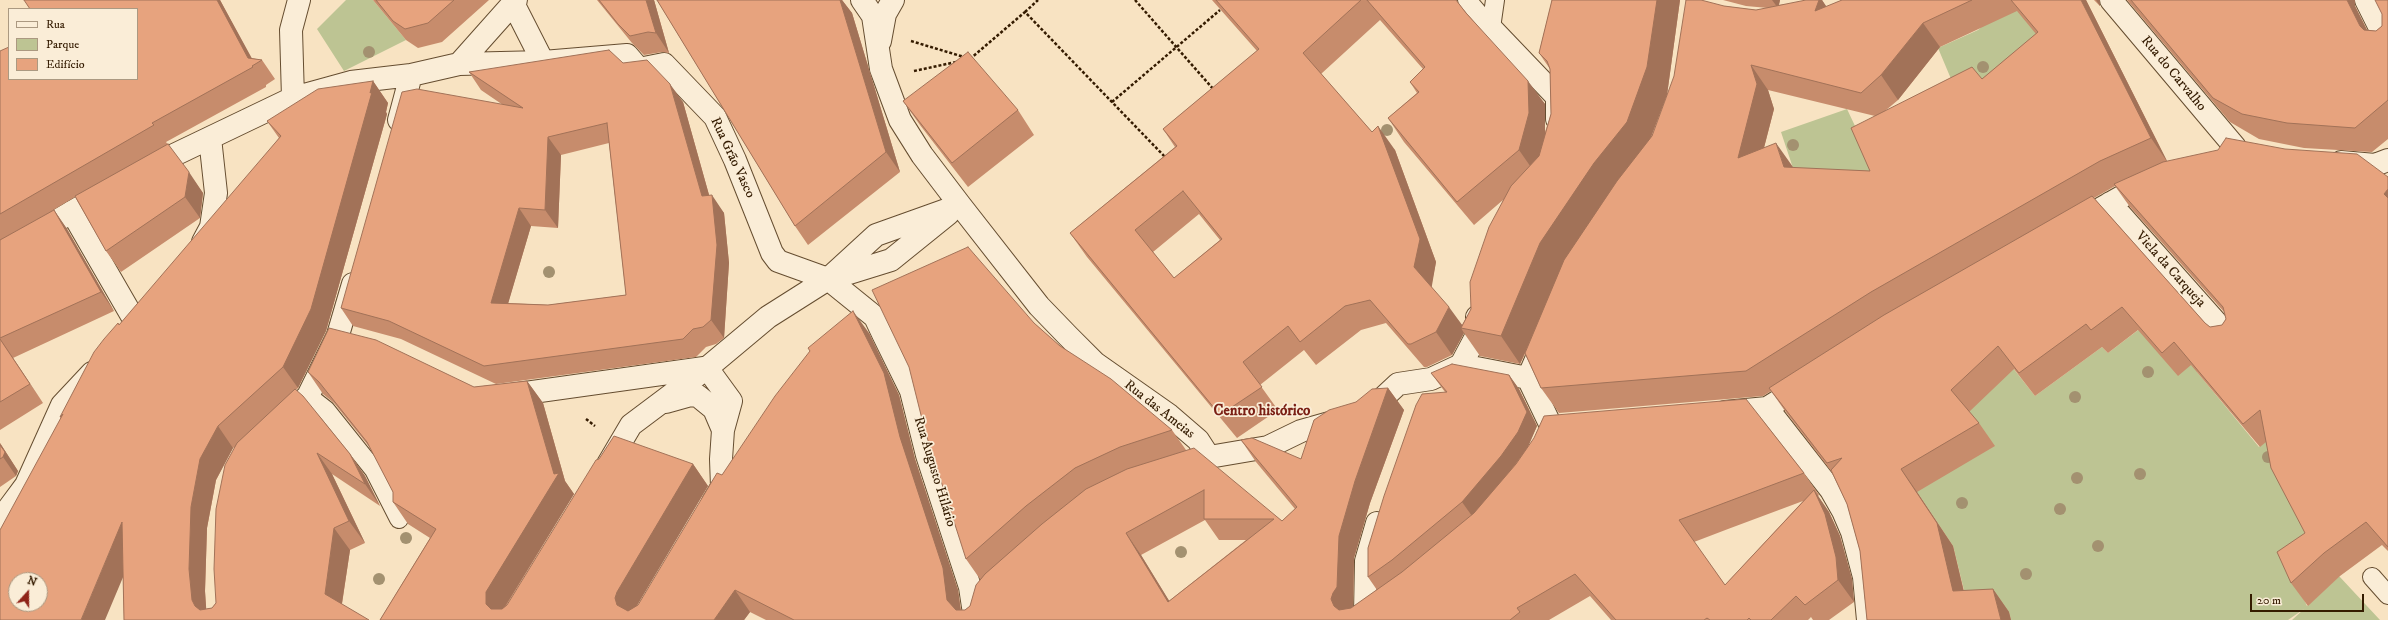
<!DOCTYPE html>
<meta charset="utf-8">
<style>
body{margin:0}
#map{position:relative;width:2388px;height:620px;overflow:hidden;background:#f8e3c2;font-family:"IM FELL DW Pica",serif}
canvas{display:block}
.legend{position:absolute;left:8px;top:8px;width:130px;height:72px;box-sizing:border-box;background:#faedd7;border:1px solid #ab9981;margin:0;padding:5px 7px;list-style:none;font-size:12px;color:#341b00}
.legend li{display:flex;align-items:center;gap:8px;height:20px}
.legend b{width:20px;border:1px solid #ab9981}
.north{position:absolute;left:8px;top:572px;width:40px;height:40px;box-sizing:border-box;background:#faedd7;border:1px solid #ab9981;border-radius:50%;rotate:21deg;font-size:11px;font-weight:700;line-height:16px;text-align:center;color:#341b00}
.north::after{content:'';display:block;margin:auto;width:14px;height:18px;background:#8f2418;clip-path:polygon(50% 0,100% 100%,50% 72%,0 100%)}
.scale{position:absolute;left:2250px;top:594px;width:114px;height:18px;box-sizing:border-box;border:2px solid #341b00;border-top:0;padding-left:5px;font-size:12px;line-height:14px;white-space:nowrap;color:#341b00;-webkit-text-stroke:3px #faedd7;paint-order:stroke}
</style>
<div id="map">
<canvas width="2388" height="620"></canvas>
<ul class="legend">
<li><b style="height:5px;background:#faedd7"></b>Rua</li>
<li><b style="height:11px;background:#bdc493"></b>Parque</li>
<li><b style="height:11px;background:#e7a37e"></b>Edifício</li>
</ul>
<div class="north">N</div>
<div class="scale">20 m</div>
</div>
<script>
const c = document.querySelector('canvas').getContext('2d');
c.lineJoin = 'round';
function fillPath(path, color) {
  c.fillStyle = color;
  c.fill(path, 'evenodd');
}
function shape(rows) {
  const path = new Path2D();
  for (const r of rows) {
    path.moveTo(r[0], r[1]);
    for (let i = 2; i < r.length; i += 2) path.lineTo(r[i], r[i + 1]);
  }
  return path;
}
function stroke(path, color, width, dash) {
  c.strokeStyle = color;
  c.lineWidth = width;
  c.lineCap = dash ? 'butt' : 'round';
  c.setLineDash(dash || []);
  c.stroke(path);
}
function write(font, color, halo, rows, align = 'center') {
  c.font = font + ' "IM FELL DW Pica",serif';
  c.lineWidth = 3.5;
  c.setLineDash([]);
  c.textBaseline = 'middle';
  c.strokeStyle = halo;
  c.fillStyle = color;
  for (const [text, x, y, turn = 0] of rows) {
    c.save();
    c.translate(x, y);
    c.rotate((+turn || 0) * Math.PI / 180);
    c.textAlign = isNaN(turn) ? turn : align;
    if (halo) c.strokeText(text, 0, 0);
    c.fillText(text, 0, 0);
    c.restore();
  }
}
fillPath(shape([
 [346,0,373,0,406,40,344,71,317,29],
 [2001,0,2017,0,2038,36,1962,105,1938,48,1978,30,2004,7],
 [1847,109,1880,179,1801,192,1781,132],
 [2158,315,2197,359,2197,372,2259,447,2289,423,2321,556,2293,576,2307,606,2339,576,2380,620,2292,620,2304,609,2288,620,2011,620,2009,612,1970,614,1953,546,1907,477,1967,413,2009,363,2035,396,2102,347,2108,353]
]), '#bdc493');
const service = shape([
 [1467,0,1491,28],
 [1491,28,1495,0],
 [308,396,326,410,374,470,399,519],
 [2372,577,2388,595]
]);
const pedestrian = shape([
 [1491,28,1557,97,1557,119],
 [72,212,136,323],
 [1477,317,1479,331,1461,365,1528,378],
 [1544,341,1528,378,1551,426],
 [1365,614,1366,561,1377,523]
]);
const minor = shape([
 [862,0,873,16,881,69,900,120,922,155,960,205,1039,306,1068,336,1095,363,1169,415,1198,440,1209,457,1268,447,1301,431,1368,412,1398,384,1431,379,1461,365],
 [2111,0,2235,147],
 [2366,0,2388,44],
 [513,3,543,62],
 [880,41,885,14,893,0],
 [459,64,543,62,627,55,639,69,664,64,715,117,735,160,772,253,778,261,828,279,875,317,883,334,911,391,927,455,970,587,975,620],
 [293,98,291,30,299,0],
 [399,120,411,75],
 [2341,162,2375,165,2388,160],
 [149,167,293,98,351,82,411,75,459,64,516,0],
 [2110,203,2230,338],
 [2077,222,2123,196,2149,184],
 [203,242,211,227,216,193,210,138],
 [0,254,106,192],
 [833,278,891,260,948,214],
 [707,368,731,401,723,430,721,459,722,487,713,502],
 [504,396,704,368],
 [666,402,691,395,698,396,714,409,723,430],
 [1767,408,1831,490,1843,511,1852,532,1864,577,1868,620],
 [1725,412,1767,408,1804,385],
 [283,419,308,396,338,335,353,284],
 [608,464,631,425,707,368,768,317,828,279,876,235,960,205],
 [0,520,26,485,62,405,92,373]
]);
stroke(service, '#654d30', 20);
stroke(pedestrian, '#654d30', 24);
stroke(minor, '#654d30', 24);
stroke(shape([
 [1135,0,1214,90],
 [1025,12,1038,0],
 [911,41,964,57],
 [970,59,1025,12,1166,158],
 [914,71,956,62],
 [1112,102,1220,10],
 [586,419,595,426]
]), '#341b00', 2.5, [3, 2]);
stroke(service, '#faedd7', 18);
stroke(pedestrian, '#faedd7', 22);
stroke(minor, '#faedd7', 22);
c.fillStyle = '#a39170';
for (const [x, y] of [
 [369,52],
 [1983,67],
 [1387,130],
 [1793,145],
 [549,272],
 [2148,372],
 [2075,397],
 [2268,457],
 [2140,474],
 [2077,478],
 [1962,503],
 [2060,509],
 [406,538],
 [2098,546],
 [1181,552],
 [2026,574],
 [379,579]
]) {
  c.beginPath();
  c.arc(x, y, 6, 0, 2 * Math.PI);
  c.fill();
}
fillPath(shape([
 [24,0,220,0,251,58,262,60,275,79,266,85,266,87,166,142,203,193,200,218,121,272,106,251,75,197,50,212,54,210,67,229,114,311,13,358,43,403,0,430,0,51,137,79],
 [373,0,489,0,442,42,418,48,406,40],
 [597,0,654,0,669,53,662,52,644,55,632,43],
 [657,0,842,0,852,13,900,172,808,245,795,226],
 [1212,0,1456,0,1466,13,1545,104,1545,132,1551,114,1550,69,1539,53,1552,0,1680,0,1667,95,1651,137,1724,6,1756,10,1768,8,1746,6,1723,0,1780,0,1779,5,1822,0,1826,7,1842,0,2086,0,2167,161,2388,177,2388,551,2382,545,2340,576,2308,606,2291,583,2305,533,2266,442,2260,447,2191,365,2178,376,2138,330,2108,353,2102,347,2035,396,2014,369,1969,412,1979,423,1995,446,1917,492,1953,546,1964,591,1993,589,2009,612,2011,620,1867,620,1860,551,1847,504,1831,471,1785,411,1771,391,1763,396,1559,413,1541,388,1525,354,1520,364,1480,356,1464,333,1452,355,1427,367,1424,367,1386,323,1361,330,1316,365,1304,350,1260,385,1278,410,1237,438,1087,257,1070,233,1175,147,1163,129,1257,51],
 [2017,11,2036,34,1982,79,1885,111,1898,100,1940,47],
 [1380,20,1423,69,1410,82,1417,93,1388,118,1404,142,1474,225,1503,200,1471,309,1462,325,1431,287,1436,262,1395,150,1372,132,1321,74],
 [1768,90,1875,116,1870,171,1793,168,1764,148,1774,109],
 [2115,186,2130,207,2225,313,2226,319,2222,325,2210,327,2205,323,2094,198],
 [1199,214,1220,240,1174,278,1153,252],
 [2094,0,2100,0,2100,6],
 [2127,0,2355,0,2355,6,2367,30,2376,31,2382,26,2388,0,2388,139,2372,152,2304,148,2259,139,2230,122],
 [623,63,683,102,709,195,724,213,729,263,724,338,716,344,706,347,696,357,496,384,401,339,353,326,341,308,503,105,481,90,469,72],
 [609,143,626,295,548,305,508,303,531,226,558,228,561,155],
 [373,81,388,103,386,112,387,114,326,331,298,388,296,390,350,454,365,476,380,506,332,474,365,543,350,550,342,604,124,620,123,576,60,417,279,138,267,121],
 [235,447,216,603,212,608,206,609,205,591,207,528,216,480,233,448],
 [903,101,1018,110,1034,135,968,187,920,125],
 [1034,323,1060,346,1172,430,1186,450,1282,521,1295,509,1256,462,1241,440,1301,459,1356,402,1388,388,1404,410,1370,503,1354,558,1353,607,1377,590,1368,577,1445,392,1431,373,1509,375,1519,389,1537,426,1528,446,1804,473,1819,495,1818,496,1829,512,1840,536,1852,579,1854,602,1829,620,1813,620,1811,617,1808,620,1611,620,1590,596,1549,620,766,620,750,612,744,620,380,620,430,538,408,524,393,502,393,492,371,449,334,403,323,394,308,372,474,387,527,381,543,403,565,481,574,494,506,606,693,464,708,486,637,605,638,605,722,475,869,333,899,395,915,459,958,590,961,610,965,610,970,606,980,579,966,559],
 [1803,501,1725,585,1694,542,1728,529],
 [1205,520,1219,540,1246,540,1169,601,1141,555],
 [0,443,18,471,16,476,0,487]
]), '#c78c6c');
fillPath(shape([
 [217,0,220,0,255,64,248,58],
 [646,0,654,0,669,53,656,33],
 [840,0,842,0,852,13,900,172,886,152],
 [1657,0,1680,0,1667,95,1646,150,1560,271,1520,364,1501,336,1540,243],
 [1772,0,1780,0,1778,8],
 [1819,0,1822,0,1837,22,1815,11],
 [2081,0,2086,0,2168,163,2151,138],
 [2096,0,2100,0,2100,6],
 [2347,0,2355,0,2355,6,2377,50,2360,26],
 [1923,23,1940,47,1898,100,1881,75],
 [1751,65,1768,90,1774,109,1755,182,1738,158],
 [373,81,388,103,386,112,387,114,326,331,298,388,283,367],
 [1528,81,1545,104,1545,136,1535,173,1519,150],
 [670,84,683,102,713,209,712,195,724,213,729,263,724,338,711,320,702,196],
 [1378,126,1395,150,1436,262,1431,291,1414,267],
 [548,137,561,155,558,228,545,210],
 [1776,143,1793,167,1801,192,1784,167],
 [189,172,203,193,200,218,185,197],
 [2388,189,2388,199,2384,194],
 [519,208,531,226,503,321,491,303],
 [54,210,67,229,114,311,101,292],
 [1449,307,1465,329,1461,328,1464,333,1452,355,1436,332],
 [853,311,869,333,899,395,915,459,958,590,962,620,947,600],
 [0,339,13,358,43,403,30,384],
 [1509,375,1519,389,1537,426,1528,447,1511,470,1472,516,1462,502],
 [527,381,543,403,565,481,574,494,501,613,501,620,486,604,486,592,554,474],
 [1388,388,1404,410,1370,503,1354,558,1353,609,1347,620,1334,606,1331,599,1339,536,1355,481],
 [218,426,233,448,216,480,207,528,205,591,207,620,195,606,192,600,189,569,191,507,200,459],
 [0,443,18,471,16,476,3,457],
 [317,453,332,474,365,543,349,521],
 [350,454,365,476,380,506,365,484],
 [693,464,708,486,632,614,617,605,615,598,617,592],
 [1901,469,1917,492,1953,546,1969,614,1953,591],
 [1814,490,1829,512,1840,536,1852,579,1854,602,1838,580],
 [122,522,137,544,105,620,81,620],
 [334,528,350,550,340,616,325,594],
 [1126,533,1141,555,1181,620,1168,602],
 [1993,589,2009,612,2011,620,2001,620],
 [735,590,750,612,744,620,714,620]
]), '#a27258');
const building = shape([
 [24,0,217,0,248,58,262,60,252,66,253,67,152,123,154,125,0,214,0,51,9,47,9,79,137,79,137,9,30,9,24,0],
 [376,0,454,0,428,23,405,29,393,21,376,0],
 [599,0,646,0,656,33,648,32,630,36,618,24,599,0],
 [657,0,840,0,886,152,795,226,657,0],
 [1216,0,1361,0,1303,53,1372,132,1378,126,1420,239,1414,267,1449,307,1436,332,1411,344,1408,344,1370,300,1345,306,1300,342,1288,326,1243,362,1262,387,1220,415,1070,233,1177,146,1163,129,1259,49,1216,0],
 [1183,191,1222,239,1174,278,1135,230,1183,191],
 [1367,0,1456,0,1466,13,1528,81,1529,113,1519,150,1457,202,1388,118,1419,92,1410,82,1425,67,1367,0],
 [1552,0,1657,0,1647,67,1627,122,1594,163,1540,243,1501,336,1461,328,1471,309,1470,282,1489,227,1511,186,1539,156,1551,114,1550,69,1547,61,1539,53,1552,0],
 [1686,0,1701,0,1724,6,1756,10,1806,0,1819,0,1815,11,1842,0,1972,0,1923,23,1881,75,1861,93,1751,65,1757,84,1738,158,1776,143,1784,167,1870,171,1851,128,1972,67,1982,79,2038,32,2011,0,2081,0,2151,138,2100,161,1871,292,1746,371,1541,388,1525,353,1564,260,1617,181,1652,136,1674,76,1686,0],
 [2131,0,2347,0,2360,26,2364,30,2376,31,2382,26,2382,14,2375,0,2388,0,2388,100,2355,128,2287,123,2242,114,2213,98,2131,0],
 [609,50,623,63,647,60,670,84,702,196,712,195,717,245,711,320,703,327,693,329,683,339,484,366,389,321,341,308,402,92,417,89,523,108,469,72,609,50],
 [607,123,626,295,548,305,491,303,519,208,545,210,548,137,607,123],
 [968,52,1018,110,952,163,903,101,968,52],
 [373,81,370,93,372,92,311,309,283,367,218,426,200,459,191,507,189,569,192,600,195,606,200,610,212,608,216,603,214,569,216,509,225,465,237,443,295,389,303,396,350,454,365,484,317,453,349,521,334,528,325,594,369,620,124,620,122,522,81,620,0,620,0,530,63,414,60,417,94,352,104,339,118,323,119,325,281,136,267,121,318,89,373,81],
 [16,580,40,580,40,604,16,604,16,580],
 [2226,138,2285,149,2357,154,2388,177,2388,189,2384,194,2388,198,2388,547,2366,522,2324,553,2291,583,2277,552,2305,533,2271,468,2260,410,2243,424,2174,342,2162,353,2122,307,2091,330,2086,324,2019,373,1998,346,1951,390,1979,423,1901,469,1937,523,1953,591,1993,589,2001,620,1867,620,1860,551,1847,504,1831,470,1842,458,1827,463,1769,388,1884,315,2092,196,2205,323,2210,327,2222,325,2226,319,2223,307,2114,184,2163,162,2218,150,2226,138],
 [168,144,189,172,185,197,106,251,75,196,168,144],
 [54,210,101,292,0,338,0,240,54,210],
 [968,247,1034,323,1060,346,1111,379,1172,430,1120,447,1075,468,1026,506,966,559,925,431,909,367,872,290,968,247],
 [853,311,884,373,900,437,943,568,947,600,956,610,965,610,970,606,976,585,985,574,1042,524,1086,489,1127,469,1194,448,1282,521,1297,507,1241,440,1252,438,1301,459,1314,420,1329,410,1356,402,1372,389,1388,388,1355,481,1339,536,1337,587,1333,593,1331,599,1334,606,1339,610,1351,608,1402,572,1474,513,1516,464,1534,438,1544,416,1746,399,1804,473,1679,520,1725,585,1814,490,1825,514,1836,557,1838,580,1805,605,1796,596,1771,620,1751,620,1749,618,1747,620,1710,620,1707,618,1704,620,1616,620,1575,574,1517,608,1520,612,1510,620,794,620,735,590,714,620,380,620,436,529,393,502,393,492,367,442,319,382,308,372,329,328,376,340,474,387,527,381,554,474,559,473,486,592,486,604,491,609,502,609,507,605,596,460,599,459,614,436,693,464,617,592,615,598,617,605,628,611,638,605,717,473,722,475,775,396,810,351,808,348,853,311],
 [1204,490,1204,519,1274,519,1168,602,1126,533,1204,490],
 [0,339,30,384,0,402,0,339],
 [1452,364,1509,375,1527,412,1518,432,1501,456,1462,502,1392,560,1368,577,1368,548,1384,496,1416,405,1422,394,1447,392,1431,373,1452,364],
 [0,445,5,452,3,457,0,459,0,445]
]);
fillPath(building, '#e7a37e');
stroke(building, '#a27258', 1);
write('14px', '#341b00', '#faedd7', [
 ["Rua do Carvalho",2173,74,50],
 ["Rua Grão Vasco",732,158,65],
 ["Viela da Carqueja",2170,270,48],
 ["Rua das Ameias",1159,410,38],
 ["Rua Augusto Hilário",934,472,73]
]);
write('bold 15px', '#7a1f14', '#faedd7', [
 ["Centro histórico",1262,412]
]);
</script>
